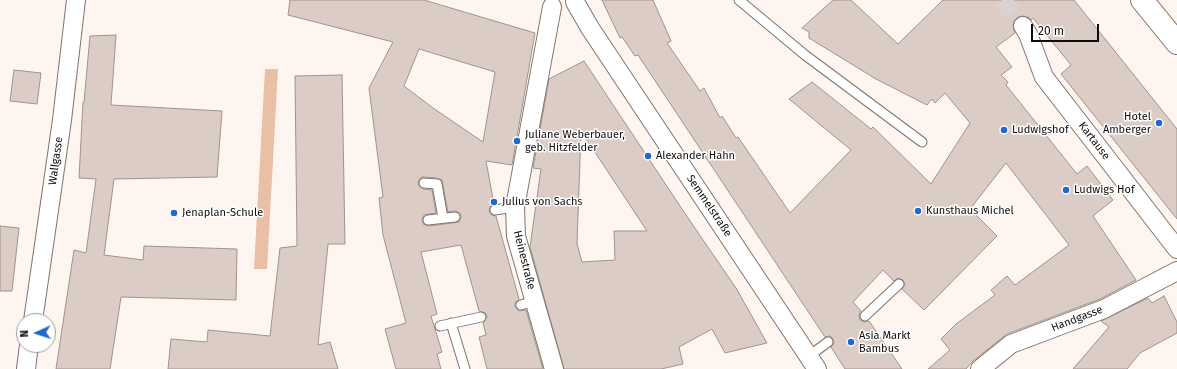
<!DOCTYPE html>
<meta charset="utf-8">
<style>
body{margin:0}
#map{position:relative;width:1177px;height:369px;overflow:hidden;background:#fef5f0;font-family:"Fira Sans",sans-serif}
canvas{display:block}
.north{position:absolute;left:16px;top:313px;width:40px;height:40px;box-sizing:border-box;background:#fff;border:1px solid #a09e9d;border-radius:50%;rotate:267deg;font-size:11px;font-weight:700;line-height:16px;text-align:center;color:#110c0a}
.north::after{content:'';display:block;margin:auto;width:14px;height:18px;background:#1f67d2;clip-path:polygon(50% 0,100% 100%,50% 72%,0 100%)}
.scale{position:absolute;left:1031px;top:24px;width:68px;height:18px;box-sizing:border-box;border:2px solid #110c0a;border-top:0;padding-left:5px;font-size:12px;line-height:14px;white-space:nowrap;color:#110c0a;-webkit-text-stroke:3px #fff;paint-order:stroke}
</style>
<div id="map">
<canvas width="1177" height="369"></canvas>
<div class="north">N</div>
<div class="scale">20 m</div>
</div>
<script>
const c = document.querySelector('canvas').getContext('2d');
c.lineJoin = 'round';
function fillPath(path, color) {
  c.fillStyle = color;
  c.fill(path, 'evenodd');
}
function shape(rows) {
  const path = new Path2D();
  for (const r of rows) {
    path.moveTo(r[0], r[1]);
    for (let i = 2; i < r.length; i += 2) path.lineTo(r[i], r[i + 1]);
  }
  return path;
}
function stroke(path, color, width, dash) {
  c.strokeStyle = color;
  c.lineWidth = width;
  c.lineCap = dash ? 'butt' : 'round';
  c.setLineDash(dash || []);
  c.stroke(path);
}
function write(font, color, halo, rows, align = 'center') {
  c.font = font + ' "Fira Sans",sans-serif';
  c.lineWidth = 3;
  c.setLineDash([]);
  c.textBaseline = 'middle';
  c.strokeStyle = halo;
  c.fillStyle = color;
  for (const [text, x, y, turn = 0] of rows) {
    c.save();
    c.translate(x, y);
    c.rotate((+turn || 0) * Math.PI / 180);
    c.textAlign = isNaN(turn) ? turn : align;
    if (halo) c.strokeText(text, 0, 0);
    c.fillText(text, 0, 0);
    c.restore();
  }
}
fillPath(shape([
 [265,69,278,69,267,269,254,269]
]), '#e9bfa6');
const building = shape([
 [290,0,424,0,535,33,512,165,486,161,494,204,490,207,489,211,492,215,496,216,519,299,515,303,515,307,519,311,526,310,543,369,487,369,479,337,486,335,483,323,485,321,487,316,485,313,479,311,461,245,421,252,437,314,431,316,442,352,437,354,441,369,396,369,385,329,406,323,383,235,379,198,383,197,369,88,393,42,288,15,290,0],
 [419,49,495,72,483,142,433,108,404,86,419,49],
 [422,177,437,178,442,180,448,212,455,211,460,213,461,217,459,222,429,226,423,224,422,220,424,215,436,213,432,190,423,189,418,185,419,180,422,177],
 [602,0,653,0,671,41,667,43,700,91,704,88,720,118,722,116,736,138,738,137,790,213,851,150,789,99,812,82,871,129,873,127,931,184,970,123,945,93,935,103,932,99,927,105,876,79,809,38,809,32,802,28,833,0,851,0,898,44,943,0,1074,0,1177,129,1177,219,1061,74,1071,65,1033,18,1031,20,1028,17,1023,16,1018,17,1014,21,1013,26,1015,33,996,47,1012,67,1001,75,1008,82,1006,85,1077,174,1087,166,1113,200,1093,216,1136,280,1100,299,1007,334,973,361,966,369,928,369,950,350,941,339,956,324,995,295,991,290,1007,276,1015,285,1069,245,1006,163,970,209,997,236,924,310,902,289,905,285,903,280,898,278,894,281,883,270,853,302,861,311,859,315,860,320,864,322,869,321,902,369,845,369,831,347,834,344,833,339,830,336,825,337,638,55,635,56,622,37,620,38,602,0],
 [116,35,111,105,222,111,217,177,114,179,104,255,143,260,144,246,237,249,236,300,121,297,110,369,56,369,74,250,86,253,96,179,79,178,83,102,84,102,90,36,116,35],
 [584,61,686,215,736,288,767,343,725,353,712,329,679,347,683,364,661,369,564,369,530,247,541,169,533,168,549,79,584,61],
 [581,131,647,231,614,231,615,260,582,262,577,244,581,131],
 [14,70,41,73,37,104,10,101,14,70],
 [342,75,345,244,328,244,318,345,330,342,338,369,168,369,171,339,207,342,208,330,270,336,280,248,297,246,295,76,342,75],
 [0,226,19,228,12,291,0,291,0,226],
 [1164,296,1177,322,1177,333,1140,353,1127,369,1073,369,1109,327,1101,321,1148,298,1152,303,1164,296]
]);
fillPath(building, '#dbcdc5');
stroke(building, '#a0938c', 1);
stroke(shape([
 [1002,0,1023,26]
]), '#dad2ce', 18, [18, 9]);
const service = shape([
 [739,0,805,55,922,142],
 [424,183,437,184,443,218],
 [495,210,515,207],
 [428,220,455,217],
 [521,305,534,301],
 [865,316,899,284],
 [451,323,465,369],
 [440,326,481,317],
 [809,356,828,342]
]);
const minor = shape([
 [575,2,590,28,817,369],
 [552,7,515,207,516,236,554,369],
 [1023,26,1028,34,1044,77,1177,249],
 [33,321,62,120,76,0],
 [26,369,29,345],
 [980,369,1011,344,1104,309,1177,271]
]);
const tertiary = shape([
 [1142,0,1177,43]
]);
stroke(service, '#80746d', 11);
stroke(minor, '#80746d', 20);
stroke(tertiary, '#80746d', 24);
stroke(service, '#fff', 9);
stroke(minor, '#fff', 18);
stroke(tertiary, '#fff', 22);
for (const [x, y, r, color] of [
 [1159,123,4,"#1f67d2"],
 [1004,130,4,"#1f67d2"],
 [517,141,4,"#1f67d2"],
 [648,156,4,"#1f67d2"],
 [1066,190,4,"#1f67d2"],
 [494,202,4,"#1f67d2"],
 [918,211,4,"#1f67d2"],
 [174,213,4,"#1f67d2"],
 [851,342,4,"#1f67d2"]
]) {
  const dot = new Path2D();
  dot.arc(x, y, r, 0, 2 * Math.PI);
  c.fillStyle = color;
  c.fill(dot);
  stroke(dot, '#fff', 1.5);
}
write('11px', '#110c0a', '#fff', [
 ["Hotel",1151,117,"right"],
 ["Amberger",1151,130,"right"],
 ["Ludwigshof",1012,130],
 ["Juliane Weberbauer,",525,135],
 ["geb. Hitzfelder",525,148],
 ["Alexander Hahn",656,156],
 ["Ludwigs Hof",1074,190],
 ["Julius von Sachs",502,202],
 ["Kunsthaus Michel",926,211],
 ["Jenaplan-Schule",182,213],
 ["Asia Markt",859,336],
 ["Bambus",859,349]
], 'left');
write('11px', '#110c0a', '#fff', [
 ["Kartause",1094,141,53],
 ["Wallgasse",56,161,-82],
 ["Semmelstraße",709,206,56],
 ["Heinestraße",524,260,76],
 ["Handgasse",1077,319,-21]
]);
</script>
